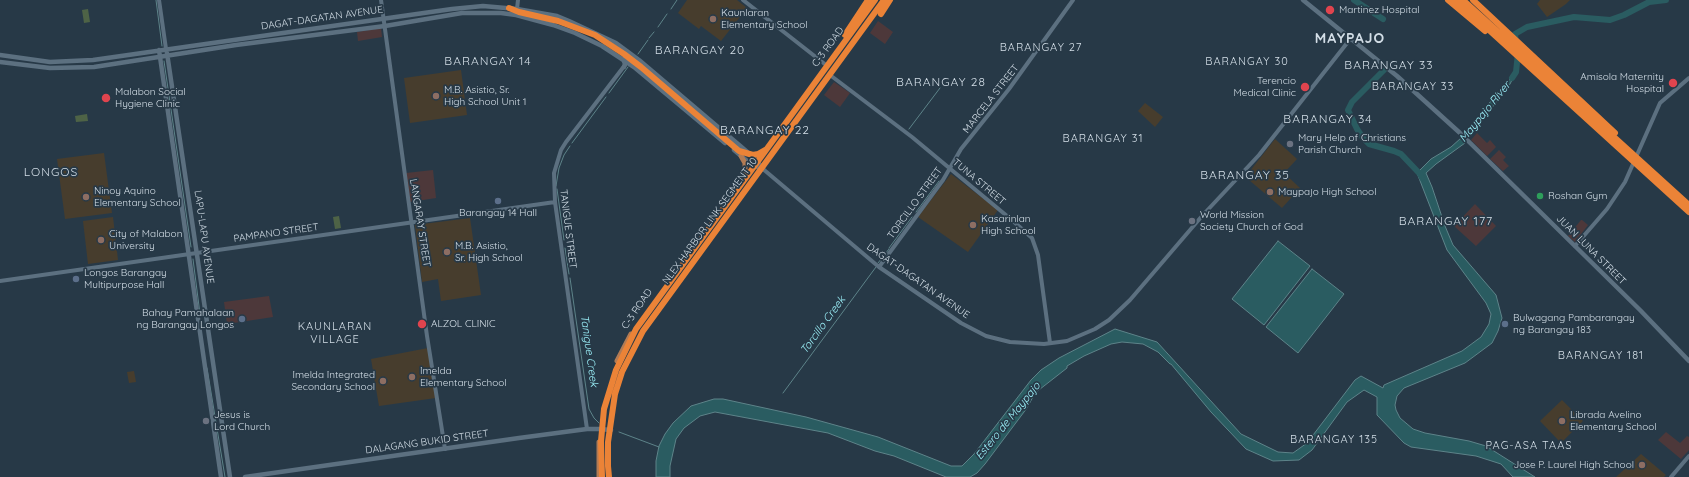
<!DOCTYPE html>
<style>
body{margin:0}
canvas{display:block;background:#273947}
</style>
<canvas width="1689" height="477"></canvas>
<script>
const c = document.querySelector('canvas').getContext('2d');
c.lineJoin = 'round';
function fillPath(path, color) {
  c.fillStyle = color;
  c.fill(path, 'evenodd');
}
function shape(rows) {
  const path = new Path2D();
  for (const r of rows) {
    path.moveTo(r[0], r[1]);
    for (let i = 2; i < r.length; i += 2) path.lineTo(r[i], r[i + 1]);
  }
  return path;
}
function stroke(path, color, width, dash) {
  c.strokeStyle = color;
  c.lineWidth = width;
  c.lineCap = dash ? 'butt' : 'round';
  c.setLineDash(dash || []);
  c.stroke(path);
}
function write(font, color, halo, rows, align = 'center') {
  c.font = font + ' Quicksand,sans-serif';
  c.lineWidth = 3.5;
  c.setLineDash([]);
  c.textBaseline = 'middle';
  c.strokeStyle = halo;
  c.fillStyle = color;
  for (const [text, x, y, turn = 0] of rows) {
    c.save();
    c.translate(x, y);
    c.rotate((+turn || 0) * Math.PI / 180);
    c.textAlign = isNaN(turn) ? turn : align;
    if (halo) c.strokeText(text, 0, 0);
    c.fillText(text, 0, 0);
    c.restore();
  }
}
fillPath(shape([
 [878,21,893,32,885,44,870,33],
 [381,28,382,37,358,41,357,32],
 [834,82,850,93,840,107,824,95],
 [1477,133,1487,143,1490,140,1496,147,1487,156,1471,140],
 [1499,150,1506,157,1503,160,1509,166,1503,171,1490,159],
 [433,170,436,198,410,202,406,173],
 [1475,204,1496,226,1476,246,1454,226],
 [1581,220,1582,220,1588,225,1575,242,1568,236],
 [269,296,273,317,227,324,224,302],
 [1666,432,1680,443,1687,436,1689,437,1689,450,1681,459,1658,440]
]), '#4d383a');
fillPath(shape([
 [687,0,737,0,747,8,721,41,701,26,699,29,678,13],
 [1540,0,1570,0,1566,4,1547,17,1537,4],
 [461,70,467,115,410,123,404,78],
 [1145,103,1163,117,1155,127,1138,111],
 [1275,139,1297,159,1284,173,1300,188,1282,208,1249,180,1253,174,1250,171],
 [104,153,112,213,65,219,57,159],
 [951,174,998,210,968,252,918,217],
 [113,217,118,260,88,264,83,221],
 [470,218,481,295,441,301,438,279,422,282,415,225],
 [428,348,436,398,379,406,371,359],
 [134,371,136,382,129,383,127,372],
 [1562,400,1583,421,1561,443,1540,421],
 [1641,454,1666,475,1664,477,1616,477]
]), '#473d2d');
fillPath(shape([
 [88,9,90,22,84,23,82,10],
 [87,114,88,121,76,122,75,116],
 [339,216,341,228,335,229,333,217]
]), '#4e6346');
const water = shape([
 [1516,72,1510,84,1465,143,1436,164,1426,173,1432,187,1445,226,1453,245,1496,295,1502,318,1498,331,1492,343,1465,363,1404,388,1397,396,1395,405,1396,410,1400,418,1413,429,1425,433,1469,441,1486,446,1535,477,1513,477,1501,464,1476,456,1411,447,1404,443,1377,415,1377,397,1364,390,1347,402,1312,450,1299,460,1273,461,1246,449,1211,412,1171,364,1170,364,1158,352,1143,344,1122,342,1111,344,1084,356,1067,366,1067,368,1035,393,1027,408,985,464,977,473,970,477,946,477,894,456,875,451,828,433,715,412,700,416,684,428,676,439,670,466,670,477,656,477,656,461,659,446,665,434,673,423,691,406,714,399,723,399,806,417,878,437,951,466,962,466,974,454,1031,380,1041,370,1059,358,1115,329,1157,342,1241,434,1278,452,1293,453,1307,443,1355,380,1361,376,1383,388,1384,385,1462,351,1481,337,1489,324,1491,314,1486,303,1447,250,1417,173,1431,159,1451,147,1471,129,1485,108,1516,72],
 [1278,241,1310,266,1264,325,1232,299,1278,241],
 [1312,269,1344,294,1298,353,1266,327,1312,269]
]);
fillPath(water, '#2a5c61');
stroke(water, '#5d8389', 1);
stroke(shape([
 [156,0,162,46],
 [671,9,677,0],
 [658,27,667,14],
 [649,38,654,32],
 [638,54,648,40],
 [164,61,191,247],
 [609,93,628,67],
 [909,129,940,88],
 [572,143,606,97],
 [556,186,559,168,564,155,570,146],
 [557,189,564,240],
 [916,212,939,181],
 [565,248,569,274],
 [889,248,912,217],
 [193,259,200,314],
 [878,263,889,249],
 [570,278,589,409,594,418,599,423],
 [207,368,225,477],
 [783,393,876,267],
 [619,432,659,447]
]), '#5d8389', 1);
stroke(shape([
 [1354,0,1383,19],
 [1516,44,1515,34,1527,27,1574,17,1610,20,1624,15,1649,2,1666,0],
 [1384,70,1352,102,1348,110,1357,129,1363,138,1369,144,1394,151,1401,154,1420,174,1422,178],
 [1512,78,1516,72,1518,53]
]), '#2a5c61', 6);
stroke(shape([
 [159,0,166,49],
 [381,0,427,336,445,449],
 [743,0,826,65],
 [517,9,518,0],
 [830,75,912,137,1013,221,1032,238,1038,255,1050,343],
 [763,169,879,267,961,323,986,336,1010,342,1044,344,1067,341,1095,329,1109,320,1130,300,1202,216,1259,155,1351,38],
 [1575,246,1607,209,1625,182,1660,103,1689,78],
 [879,267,943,180,961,149,1009,89,1073,0],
 [0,281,555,202],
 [587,429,555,202,554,173,561,150,566,142,625,65],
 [1671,477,1689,456]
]), '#5c7080', 4);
stroke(shape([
 [1303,0,1397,76,1460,133,1640,310,1689,361],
 [159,50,221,477],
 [167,53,230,477],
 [0,55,50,62,93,60,452,9,483,6,517,9,557,16,569,21,616,43,639,60,745,150,757,161,763,169],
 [623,59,625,64,624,67],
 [0,62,50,68,94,67,236,45,385,26,462,13,501,13,516,15,553,25,575,33,602,46,634,67,725,143],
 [734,150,753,166,757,167],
 [245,477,519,438,587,429,600,429,611,430]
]), '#5c7080', 4.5);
stroke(shape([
 [741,156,745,163,745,177],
 [617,361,631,334],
 [599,442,599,477]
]), '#b27b54', 5);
stroke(shape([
 [1448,0,1485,31],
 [1456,0,1689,212],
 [1463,0,1689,205],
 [1473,0,1615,133],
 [509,8,519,12,558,21,595,35,624,54,641,67,739,151,753,155,758,154,765,150],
 [881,14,890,0],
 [845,35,868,0],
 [602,477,601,441,604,409,616,370,636,329,875,0],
 [609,477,608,466,608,442,615,394,622,372,643,331,884,0]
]), '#eb8337', 6);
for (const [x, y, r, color] of [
 [1330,10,5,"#e0444e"],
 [713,19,4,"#8d6e63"],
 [1673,83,5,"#e0444e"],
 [1305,87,5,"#e0444e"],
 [436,96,4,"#8d6e63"],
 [106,98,5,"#e0444e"],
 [1290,144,4,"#6b7280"],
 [1270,192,4,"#8d6e63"],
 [1540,196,4,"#2e9e5b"],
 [86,197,4,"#8d6e63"],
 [498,201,4,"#5c6f8a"],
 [1192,221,4,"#6b7280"],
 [973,225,4,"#8d6e63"],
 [101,240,4,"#8d6e63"],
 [447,252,4,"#8d6e63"],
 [76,279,4,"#5c6f8a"],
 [242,319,4,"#5c6f8a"],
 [422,324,5,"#e0444e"],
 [1505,324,4,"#5c6f8a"],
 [412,377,4,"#8d6e63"],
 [383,381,4,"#8d6e63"],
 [206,421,4,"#6b7280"],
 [1562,421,4,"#8d6e63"],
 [1642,465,4,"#8d6e63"]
]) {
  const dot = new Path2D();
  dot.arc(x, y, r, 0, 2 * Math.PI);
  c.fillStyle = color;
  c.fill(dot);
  stroke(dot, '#273947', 1.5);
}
write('10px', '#d3dee7', '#273947', [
 ["Martinez Hospital",1339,10],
 ["Kaunlaran",721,13],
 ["Elementary School",721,25],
 ["Amisola Maternity",1664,77,"right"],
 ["Hospital",1664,89,"right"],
 ["Terencio",1296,81,"right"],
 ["Medical Clinic",1296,93,"right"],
 ["M.B. Asistio, Sr.",444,90],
 ["High School Unit 1",444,102],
 ["Malabon Social",115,92],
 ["Hygiene Clinic",115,104],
 ["Mary Help of Christians",1298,138],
 ["Parish Church",1298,150],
 ["Ninoy Aquino",94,191],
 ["Elementary School",94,203],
 ["Maypajo High School",1278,192],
 ["Roshan Gym",1548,196],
 ["Barangay 14 Hall",498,213,"center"],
 ["World Mission",1200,215],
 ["Society Church of God",1200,227],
 ["Kasarinlan",981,219],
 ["High School",981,231],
 ["City of Malabon",109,234],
 ["University",109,246],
 ["M.B. Asistio,",455,246],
 ["Sr. High School",455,258],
 ["Longos Barangay",84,273],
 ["Multipurpose Hall",84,285],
 ["Bahay Pamahalaan",234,313,"right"],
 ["ng Barangay Longos",234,325,"right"],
 ["Bulwagang Pambarangay",1513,318],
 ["ng Barangay 183",1513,330],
 ["ALZOL CLINIC",431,324],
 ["Imelda",420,371],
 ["Elementary School",420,383],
 ["Imelda Integrated",375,375,"right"],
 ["Secondary School",375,387,"right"],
 ["Jesus is",214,415],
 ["Lord Church",214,427],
 ["Librada Avelino",1570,415],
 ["Elementary School",1570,427],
 ["Jose P. Laurel High School",1634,465,"right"]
], 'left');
write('10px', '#d3dee7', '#273947', [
 ["DAGAT-DAGATAN AVENUE",322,18,-8],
 ["C-3 ROAD",828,47,-54],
 ["MARCELA STREET",991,99,-52],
 ["TUNA STREET",979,182,40],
 ["TORCILLO STREET",915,203,-54],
 ["NLEX HARBOR LINK SEGMENT 10",710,221,-54],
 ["LANGARAY STREET",420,223,81],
 ["TANIGUE STREET",568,229,83],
 ["PAMPANO STREET",276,233,-8],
 ["LAPU-LAPU AVENUE",204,237,82],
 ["JUAN LUNA STREET",1591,250,45],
 ["DAGAT-DAGATAN AVENUE",918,281,35],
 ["C-3 ROAD",637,309,-56],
 ["DALAGANG BUKID STREET",427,442,-8]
]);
c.letterSpacing = '1px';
write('11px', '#d3dee7', '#273947', [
 ["BARANGAY 27",1041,48],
 ["BARANGAY 30",1247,62],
 ["BARANGAY 33",1413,87],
 ["BARANGAY 31",1103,139],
 ["KAUNLARAN",335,327],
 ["VILLAGE",335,340],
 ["BARANGAY 181",1601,356],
 ["BARANGAY 135",1334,440],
 ["PAG-ASA TAAS",1529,446]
]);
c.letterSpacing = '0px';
write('italic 11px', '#9df3fc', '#273947', [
 ["Maypajo River",1485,112,-51],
 ["Torcillo Creek",823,325,-54],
 ["Tanigue Creek",589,351,82],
 ["Estero de Maypajo",1008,421,-51]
]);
c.letterSpacing = '1px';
write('12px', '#d3dee7', '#273947', [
 ["BARANGAY 20",700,50],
 ["BARANGAY 14",488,61],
 ["BARANGAY 33",1389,65],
 ["BARANGAY 28",941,82],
 ["BARANGAY 34",1328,119],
 ["BARANGAY 22",765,130],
 ["LONGOS",51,172],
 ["BARANGAY 35",1245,175],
 ["BARANGAY 177",1446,221]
]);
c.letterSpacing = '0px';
c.letterSpacing = '1px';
write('bold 14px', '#d3dee7', '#273947', [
 ["MAYPAJO",1350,39]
]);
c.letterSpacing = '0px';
</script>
